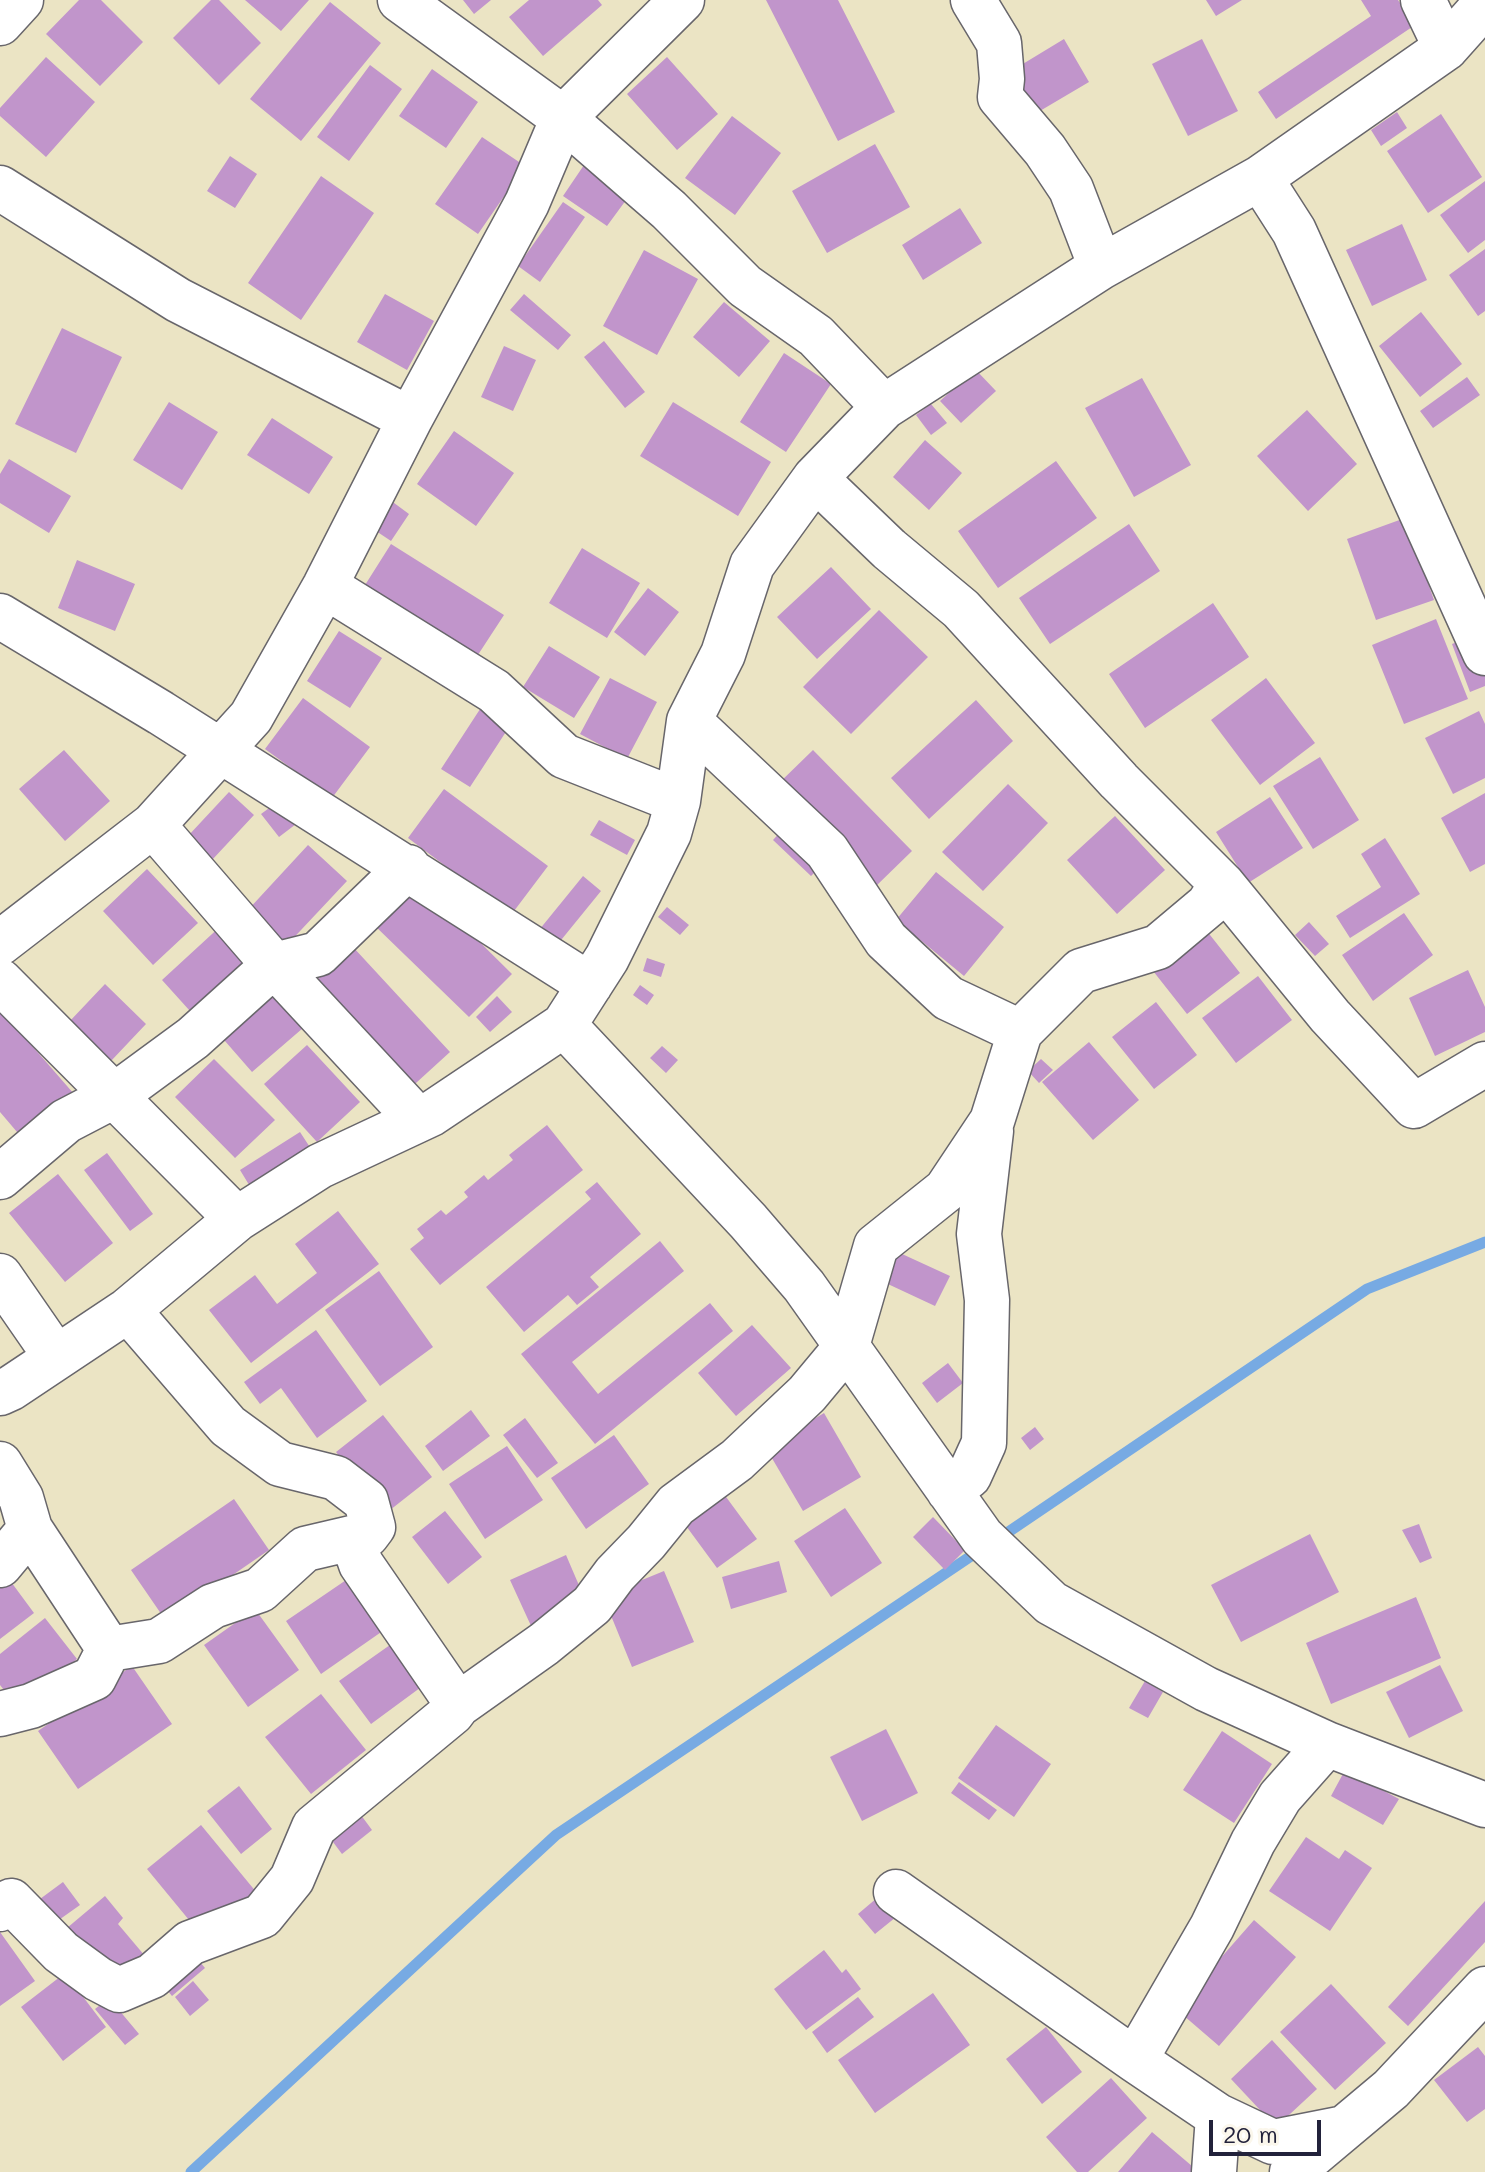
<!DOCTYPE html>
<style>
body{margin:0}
#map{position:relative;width:1485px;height:2172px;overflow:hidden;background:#ebe4c4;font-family:Mali,sans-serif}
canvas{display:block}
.scale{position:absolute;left:1209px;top:2120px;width:112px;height:36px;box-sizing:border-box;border:4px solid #22223b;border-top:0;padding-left:10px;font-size:24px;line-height:28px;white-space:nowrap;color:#22223b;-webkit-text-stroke:6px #fbf7ec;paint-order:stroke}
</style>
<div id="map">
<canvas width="1485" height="2172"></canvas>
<div class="scale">20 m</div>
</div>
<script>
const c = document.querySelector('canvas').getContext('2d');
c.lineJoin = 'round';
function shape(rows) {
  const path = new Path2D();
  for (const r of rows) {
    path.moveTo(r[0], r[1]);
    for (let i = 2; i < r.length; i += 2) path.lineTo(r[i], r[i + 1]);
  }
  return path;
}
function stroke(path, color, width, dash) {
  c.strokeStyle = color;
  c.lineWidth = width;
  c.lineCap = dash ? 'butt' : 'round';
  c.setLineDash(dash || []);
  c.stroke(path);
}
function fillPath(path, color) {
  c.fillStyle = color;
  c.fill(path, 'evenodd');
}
stroke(shape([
 [998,1539,1367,1289,1485,1242],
 [191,2172,556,1835,983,1548]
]), '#77aae3', 11);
fillPath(shape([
 [79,0,101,0,143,42,100,86,46,34],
 [211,0,219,0,261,43,219,85,173,38],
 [245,0,309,0,281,31],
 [463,0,491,0,474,14],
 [529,0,598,0,602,5,543,56,509,17],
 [766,0,838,0,895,112,838,141],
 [1206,0,1242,0,1216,16],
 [1361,0,1398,0,1415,25,1276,119,1258,92,1371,16],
 [330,2,381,43,301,141,250,99],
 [1064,39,1089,82,1028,118,1003,76],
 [1202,39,1238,111,1188,136,1152,64],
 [46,57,95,102,46,157,0,116,0,108],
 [667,57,718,114,677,150,627,94],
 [370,65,402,89,349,161,317,137],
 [432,69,478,102,446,148,399,116],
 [1397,112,1407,128,1381,146,1371,130],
 [1441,114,1482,177,1428,213,1387,151],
 [732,116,781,153,735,215,685,178],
 [482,137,525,166,478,234,435,204],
 [875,144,910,207,827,253,792,191],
 [230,156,257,174,235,208,207,191],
 [584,165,629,196,607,226,563,196],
 [321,176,374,213,301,320,248,283],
 [1485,181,1485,240,1468,253,1440,215],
 [563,202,585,217,540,282,518,266],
 [960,208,982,243,923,280,902,245],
 [1402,224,1427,280,1372,306,1346,250],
 [1485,249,1485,311,1478,316,1449,275],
 [644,250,698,279,657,355,603,326],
 [385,294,434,321,407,370,357,342],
 [524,294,571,335,558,350,510,310],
 [724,302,770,341,739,377,693,337],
 [1421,312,1462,364,1420,397,1379,346],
 [62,328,122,357,76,453,15,424],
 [604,341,645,392,625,408,584,357],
 [504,346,536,360,513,411,481,397],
 [784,353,831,384,786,452,740,422],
 [975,369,996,391,961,423,940,401],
 [1467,377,1480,395,1433,428,1420,411],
 [1142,378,1191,465,1134,497,1085,408],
 [169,402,218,432,182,490,133,460],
 [673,402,771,462,738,516,640,456],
 [931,404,947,423,931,435,916,415],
 [1307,410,1357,464,1308,511,1257,456],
 [272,418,333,457,309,494,247,455],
 [454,431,514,473,476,526,417,484],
 [925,440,962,473,929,510,893,477],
 [9,459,71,496,49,533,0,503,0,474],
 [1056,461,1097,518,998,588,958,531],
 [386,497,409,514,391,541,367,525],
 [1405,518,1434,600,1376,620,1347,539],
 [1129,524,1160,571,1050,644,1019,598],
 [391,544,504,615,472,664,360,593],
 [582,548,640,583,607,638,549,603],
 [77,560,135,584,115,631,58,608],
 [831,567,871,609,817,659,777,617],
 [648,588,679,612,645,656,614,632],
 [1213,603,1249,657,1145,728,1109,674],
 [879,610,928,657,851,734,803,687],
 [1436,619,1468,699,1404,724,1372,645],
 [339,631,382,658,350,708,307,681],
 [1472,636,1485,671,1485,686,1470,692,1452,644],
 [549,646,600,677,574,718,523,687],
 [610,678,657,702,627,759,580,734],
 [1266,678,1315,743,1260,785,1211,720],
 [303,698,370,747,332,798,265,749],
 [976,700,1013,741,929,819,891,778],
 [484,703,513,721,470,787,441,769],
 [1479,711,1485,724,1485,778,1453,794,1425,738],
 [64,750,110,801,65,841,19,789],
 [813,750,912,851,874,888,775,787],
 [1320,757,1359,820,1313,849,1273,786],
 [1008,784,1048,823,983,891,942,852],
 [444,789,548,866,511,915,408,838],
 [229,792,254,815,212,860,188,836],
 [1485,793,1485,864,1470,872,1441,818],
 [287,795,304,818,279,837,261,814],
 [1270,797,1303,848,1248,883,1216,832],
 [1115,816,1165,870,1117,914,1067,860],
 [599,820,635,840,627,855,590,835],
 [783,829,821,866,811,876,773,840],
 [1385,838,1420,894,1350,938,1336,916,1381,887,1361,854],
 [308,845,347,881,286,946,247,911],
 [147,869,198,923,153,965,103,911],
 [936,872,1004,927,964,976,896,920],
 [583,876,601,891,553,950,535,935],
 [416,879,512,974,469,1017,373,924],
 [667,907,689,925,680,935,658,917],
 [1404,913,1433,955,1373,1001,1342,955],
 [1199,921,1240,973,1187,1014,1146,962],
 [1309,922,1329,944,1315,956,1295,935],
 [224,923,261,963,199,1021,162,980],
 [353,947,450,1052,405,1093,308,988],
 [647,958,665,964,661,977,643,971],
 [1468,970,1485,1007,1485,1032,1435,1056,1409,998],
 [270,975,310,1022,252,1072,211,1025],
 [1258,976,1292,1020,1236,1063,1202,1018],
 [105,984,146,1024,111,1061,69,1022],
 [640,985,654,995,647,1005,633,995],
 [497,996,512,1012,490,1032,476,1017],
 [1156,1002,1197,1055,1154,1089,1112,1037],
 [0,1009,74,1094,23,1139,0,1112],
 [1089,1042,1139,1100,1093,1140,1042,1082],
 [307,1045,360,1102,317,1142,264,1084],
 [662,1046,678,1060,666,1073,650,1058],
 [214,1059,275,1120,235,1158,175,1097],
 [1041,1059,1053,1070,1039,1083,1028,1071],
 [547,1125,583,1170,440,1285,410,1249,424,1238,417,1229,441,1210,446,1215,468,1197,464,1192,484,1175,488,1180,513,1160,509,1155],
 [300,1132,315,1155,254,1193,240,1170],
 [107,1153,153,1214,130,1231,84,1170],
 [58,1174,113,1243,65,1282,9,1213],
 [597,1182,641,1234,590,1277,599,1287,577,1305,568,1295,524,1332,486,1287,591,1199,585,1192],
 [338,1211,379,1264,251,1363,209,1310,255,1275,277,1304,317,1273,295,1244],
 [660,1241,684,1271,572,1362,598,1394,710,1303,733,1331,595,1444,521,1354],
 [889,1248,950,1276,935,1306,875,1278],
 [379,1271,433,1347,380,1386,325,1310],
 [752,1325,791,1368,736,1416,698,1373],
 [316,1330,367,1401,317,1438,281,1388,260,1404,244,1382],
 [948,1363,963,1383,937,1403,922,1383],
 [471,1410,490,1436,443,1471,425,1446],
 [824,1413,861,1477,803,1511,766,1448],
 [383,1415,432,1477,385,1514,336,1452],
 [525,1418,558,1463,537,1478,503,1435],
 [1035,1427,1044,1439,1030,1450,1021,1438],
 [614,1435,649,1484,586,1529,551,1478],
 [507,1446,543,1500,485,1539,449,1484],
 [718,1486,757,1539,717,1568,678,1515],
 [234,1499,269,1550,166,1621,131,1570],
 [845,1508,882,1563,831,1597,794,1541],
 [445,1511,482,1557,448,1584,412,1537],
 [933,1517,965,1550,945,1570,913,1537],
 [1419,1524,1432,1558,1420,1563,1402,1530],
 [1310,1534,1339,1592,1241,1642,1211,1585],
 [566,1555,587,1604,532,1628,510,1580],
 [779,1561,787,1592,731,1609,722,1577],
 [3,1571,34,1613,0,1639,0,1573],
 [664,1571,694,1642,632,1667,603,1596],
 [352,1576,387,1628,321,1674,286,1621],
 [1416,1597,1441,1658,1331,1704,1306,1643],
 [255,1609,299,1670,248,1707,204,1645],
 [45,1618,77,1659,17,1707,0,1685,0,1654],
 [397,1640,428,1682,371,1724,339,1681],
 [1440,1665,1463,1711,1409,1738,1386,1692],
 [132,1666,172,1724,78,1789,38,1731],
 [1145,1681,1163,1692,1148,1718,1129,1708],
 [321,1694,366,1750,311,1794,265,1737],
 [996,1725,1051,1764,1014,1817,958,1778],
 [886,1729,918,1793,862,1821,830,1757],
 [1222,1731,1272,1764,1234,1823,1183,1790],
 [1345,1770,1399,1799,1383,1825,1331,1796],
 [959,1782,997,1810,989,1820,951,1793],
 [239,1786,272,1829,241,1854,207,1811],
 [355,1807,372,1830,342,1854,324,1830],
 [201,1825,257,1893,203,1937,147,1869],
 [1306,1837,1339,1859,1345,1850,1372,1868,1330,1931,1269,1891],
 [63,1882,80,1905,56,1922,40,1899],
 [884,1892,901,1913,875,1934,858,1914],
 [105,1896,123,1918,118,1924,145,1956,113,1983,67,1928],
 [1485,1901,1485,1942,1408,2026,1388,2007],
 [1254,1920,1296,1957,1219,2046,1176,2009],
 [0,1932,35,1981,0,2006],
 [189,1949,205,1968,172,1996,156,1977],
 [824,1950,842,1973,846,1969,861,1989,806,2030,774,1989],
 [65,1973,106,2027,63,2061,21,2007],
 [193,1981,209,2000,190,2016,175,1997],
 [1331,1984,1386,2043,1335,2090,1280,2032],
 [933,1993,970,2045,875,2113,838,2060],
 [858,1997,874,2017,827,2053,812,2032],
 [109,1998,139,2034,125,2045,95,2009],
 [1046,2027,1082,2072,1042,2104,1006,2059],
 [1272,2040,1317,2089,1276,2127,1231,2079],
 [1478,2047,1485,2056,1485,2109,1467,2122,1434,2080],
 [1111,2078,1147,2118,1088,2172,1077,2172,1046,2137],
 [1152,2132,1199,2172,1118,2172]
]), '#c195cb');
const minor = shape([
 [400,0,563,118,669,210,745,286,816,336,884,407],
 [973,0,999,43,1002,79,1000,97,1045,150,1071,189,1101,267],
 [1423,0,1446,48],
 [0,23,21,0],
 [1260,178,1294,231,1485,653],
 [0,188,178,300,410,419],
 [815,478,889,549,961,609,1119,781,1222,884],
 [325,586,494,691,564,756,678,801],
 [0,616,161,713,590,985],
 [689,721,827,851,886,940,948,998,1020,1032],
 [153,825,274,965,418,1120],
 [0,943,153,825,251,717,325,586,410,419,527,203,563,118,682,0],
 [0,981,237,1219],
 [564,1025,748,1221,804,1286,982,1537,1051,1603,1206,1689,1327,1744,1485,1805],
 [0,1177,66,1121,114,1096,193,1038,274,965,318,954,408,867],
 [0,1276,56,1357],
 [128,1310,228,1426,280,1464,336,1478,366,1501,373,1527,367,1535,352,1538,361,1564,458,1705],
 [0,1393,11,1388,128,1310,237,1219,320,1166,431,1114,564,1025,607,958,669,833,678,801,689,721,723,654,752,565,815,478,884,407,1101,267,1260,178,1446,48,1485,4],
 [0,1464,21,1498,30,1529,109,1649],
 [949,1491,969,1476,984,1443,987,1300,979,1234,991,1131],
 [0,1565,30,1529],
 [109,1649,159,1641,213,1606,260,1590,305,1549,352,1538],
 [0,1714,31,1706,94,1678,109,1649],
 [896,1892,1135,2060,1218,2116,1273,2142,1344,2128],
 [0,1909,11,1901,61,1952,98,1979,119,1990,152,1976,190,1943,262,1916,292,1879,314,1827,452,1713,458,1705,544,1644,592,1605,615,1574,646,1542,676,1505,737,1460,807,1394,847,1346,876,1246,946,1190,992,1121,1020,1032,1081,971,1158,947,1208,905,1222,884,1330,1016,1414,1106,1485,1064],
 [1135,2060,1212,1927,1253,1842,1280,1797,1327,1744],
 [1214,2172,1218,2116],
 [1292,2172,1391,2089,1485,1989]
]);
stroke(minor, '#68666b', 47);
stroke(minor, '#fff', 44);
</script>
